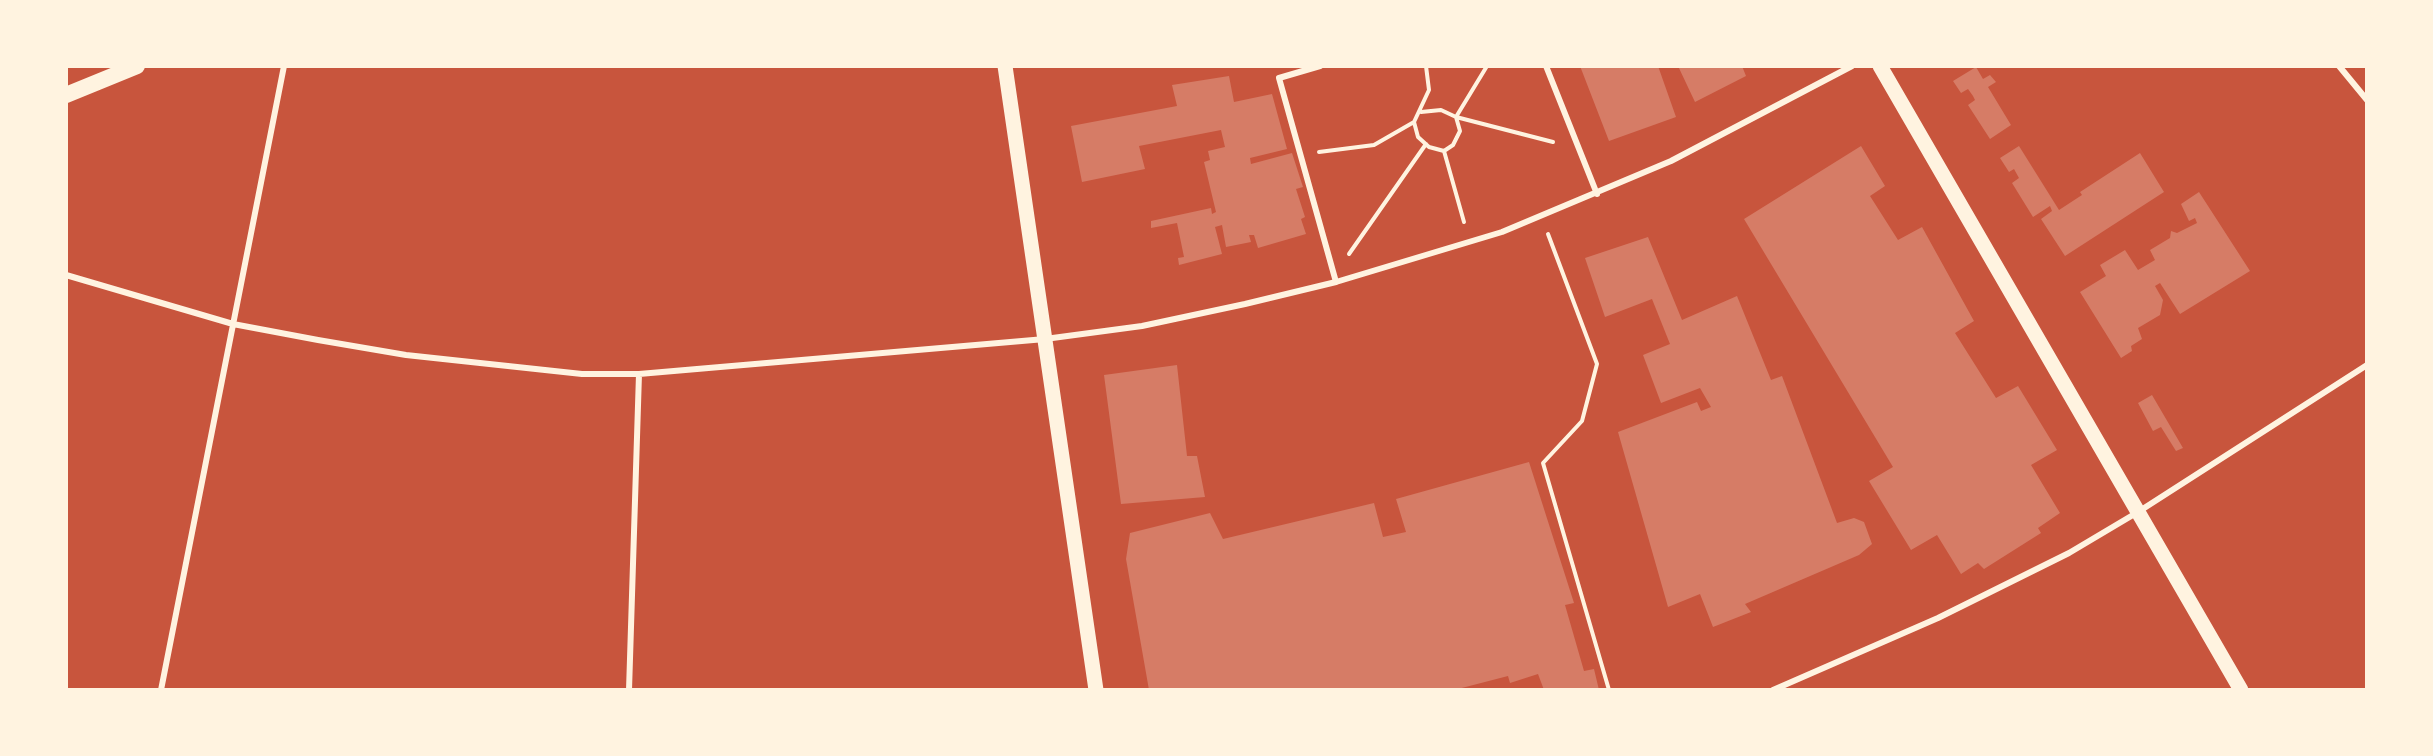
<!DOCTYPE html>
<style>
body{margin:0}
#map{position:relative;width:2433px;height:756px;overflow:hidden;background:#c8553d;font-family:"Public Sans",sans-serif}
canvas{display:block}
.frame{position:absolute;inset:0;border:68px solid #fff3e0;pointer-events:none}
</style>
<div id="map">
<canvas width="2433" height="756"></canvas>
<div class="frame"></div>
</div>
<script>
const c = document.querySelector('canvas').getContext('2d');
c.lineJoin = 'round';
function fillPath(path, color) {
  c.fillStyle = color;
  c.fill(path, 'evenodd');
}
function shape(rows) {
  const path = new Path2D();
  for (const r of rows) {
    path.moveTo(r[0], r[1]);
    for (let i = 2; i < r.length; i += 2) path.lineTo(r[i], r[i + 1]);
  }
  return path;
}
function stroke(path, color, width, dash) {
  c.strokeStyle = color;
  c.lineWidth = width;
  c.lineCap = dash ? 'butt' : 'round';
  c.setLineDash(dash || []);
  c.stroke(path);
}
fillPath(shape([
 [1580,66,1658,66,1676,117,1609,141],
 [1678,66,1742,66,1746,76,1695,102],
 [1976,67,1983,79,1990,75,1996,82,1988,87,2011,125,1990,139,1968,105,1975,100,1973,96,1968,89,1961,93,1953,81],
 [1229,76,1234,102,1272,94,1287,149,1250,158,1251,164,1292,153,1303,187,1296,189,1305,217,1301,219,1306,234,1258,248,1254,235,1249,235,1251,242,1226,247,1222,225,1215,227,1222,254,1179,265,1178,258,1184,257,1177,223,1151,228,1151,221,1211,208,1212,214,1216,212,1204,162,1210,160,1208,151,1225,147,1221,130,1139,146,1145,169,1082,182,1071,126,1177,106,1172,85],
 [1861,146,1885,186,1870,196,1898,240,1922,227,1974,321,1955,333,1996,398,2018,386,2057,450,2031,465,2060,513,2038,528,2041,533,1984,569,1978,563,1961,574,1937,535,1911,550,1869,481,1893,467,1744,219],
 [2019,146,2059,210,2082,195,2080,192,2140,153,2164,192,2065,256,2041,219,2052,211,2050,206,2033,217,2012,183,2019,178,2014,169,2009,172,2000,158],
 [2199,192,2250,271,2180,314,2160,283,2155,286,2163,300,2160,315,2138,328,2142,339,2131,346,2132,351,2121,358,2080,292,2106,276,2100,265,2125,250,2138,270,2155,260,2150,250,2170,238,2171,231,2177,233,2197,223,2195,218,2189,221,2181,204],
 [1648,237,1682,320,1737,296,1771,380,1782,376,1837,523,1854,518,1864,522,1872,544,1859,555,1745,604,1751,612,1713,627,1700,594,1668,607,1618,432,1697,402,1701,411,1711,407,1700,388,1661,403,1643,355,1670,344,1652,299,1605,317,1585,258],
 [1177,365,1187,456,1197,456,1205,497,1121,504,1104,375],
 [2152,395,2183,448,2176,451,2161,427,2153,431,2138,403],
 [1529,462,1574,603,1565,605,1584,671,1594,669,1599,690,1544,690,1538,674,1510,683,1508,676,1454,690,1149,690,1126,559,1130,533,1210,513,1223,539,1374,503,1383,537,1406,532,1396,499]
]), '#d67c66');
stroke(shape([
 [1421,112,1441,110,1456,117,1553,142],
 [1414,122,1418,137,1429,147,1444,151,1453,145,1460,131,1456,117,1487,66],
 [1444,151,1464,222],
 [1319,152,1374,145,1414,122,1429,90,1426,66],
 [1548,234,1597,364,1582,421,1543,463,1609,690],
 [1349,254,1426,144]
]), '#fff3e0', 4);
stroke(shape([
 [1320,66,1279,78,1336,282],
 [1546,66,1597,194],
 [2339,66,2367,100],
 [66,275,233,324,318,340,406,355,582,374,639,374,1045,339,1142,326,1245,304,1336,282,1502,232,1671,161,1852,66],
 [161,690,284,66],
 [629,690,639,374],
 [1773,690,1938,618,2069,553,2138,512,2367,365]
]), '#fff3e0', 6);
stroke(shape([
 [1005,66,1096,690],
 [1880,66,2241,690]
]), '#fff3e0', 15);
stroke(shape([
 [66,95,137,66]
]), '#fff3e0', 16);
</script>
